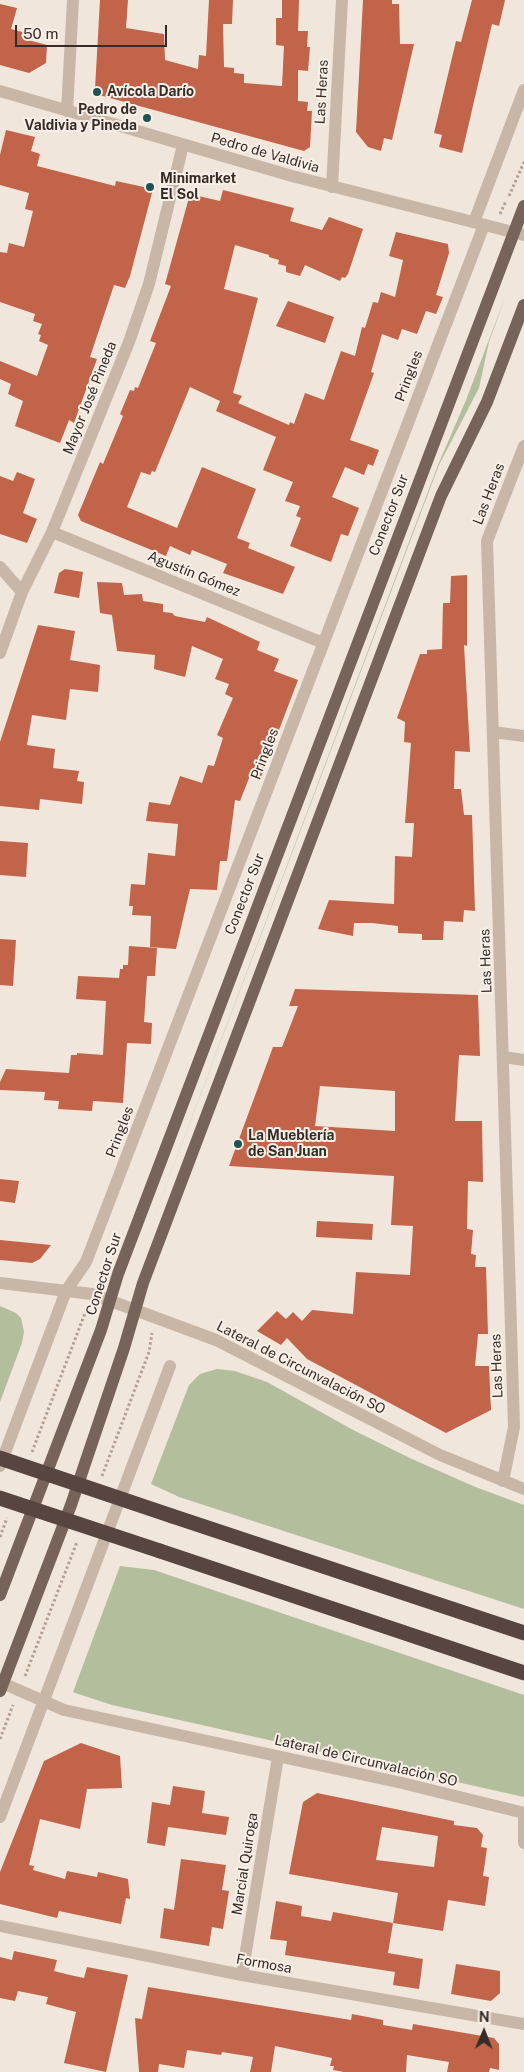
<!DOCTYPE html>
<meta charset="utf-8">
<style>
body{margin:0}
#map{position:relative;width:524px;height:2072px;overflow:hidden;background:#f1e6db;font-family:"Public Sans",sans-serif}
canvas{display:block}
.north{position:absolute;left:459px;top:2007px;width:50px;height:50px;-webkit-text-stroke:4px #f8f0e7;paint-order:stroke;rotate:1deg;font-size:14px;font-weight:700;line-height:20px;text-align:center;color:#352c28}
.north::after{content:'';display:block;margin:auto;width:18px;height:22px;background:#352c28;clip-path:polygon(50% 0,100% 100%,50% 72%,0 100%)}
.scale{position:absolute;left:15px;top:25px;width:152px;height:22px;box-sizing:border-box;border:2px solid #352c28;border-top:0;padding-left:6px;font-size:15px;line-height:18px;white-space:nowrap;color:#352c28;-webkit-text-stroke:4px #f8f0e7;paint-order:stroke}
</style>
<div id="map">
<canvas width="524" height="2072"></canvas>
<div class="north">N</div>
<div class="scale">50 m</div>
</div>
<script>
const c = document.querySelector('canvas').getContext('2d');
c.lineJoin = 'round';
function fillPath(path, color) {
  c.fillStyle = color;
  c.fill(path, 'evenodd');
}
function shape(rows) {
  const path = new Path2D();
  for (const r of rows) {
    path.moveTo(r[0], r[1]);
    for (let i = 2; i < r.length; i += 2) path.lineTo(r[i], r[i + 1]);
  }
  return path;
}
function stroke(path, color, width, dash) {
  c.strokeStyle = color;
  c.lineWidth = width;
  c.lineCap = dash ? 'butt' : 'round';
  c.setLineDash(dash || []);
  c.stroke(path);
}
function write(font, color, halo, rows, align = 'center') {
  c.font = font + ' "Public Sans",sans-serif';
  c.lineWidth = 4;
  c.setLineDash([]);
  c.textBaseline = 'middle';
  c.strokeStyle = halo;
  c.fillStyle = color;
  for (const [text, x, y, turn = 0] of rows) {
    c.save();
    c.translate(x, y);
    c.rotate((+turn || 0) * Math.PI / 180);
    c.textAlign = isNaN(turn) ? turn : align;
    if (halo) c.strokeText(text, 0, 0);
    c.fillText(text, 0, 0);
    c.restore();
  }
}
fillPath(shape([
 [506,295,489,342,479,388,439,465,133,1273,438,465,466,400],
 [0,1306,16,1313,21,1318,24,1332,22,1343,0,1402],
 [217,1369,235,1371,267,1382,355,1431,412,1459,473,1486,524,1505,524,1609,179,1497,151,1484,189,1385,200,1374],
 [120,1566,154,1570,524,1695,524,1797,112,1705,75,1693,73,1692]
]), '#b3bf9c');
fillPath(shape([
 [100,0,128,0,126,28,164,34,165,60,198,69,199,55,206,56,209,0,233,0,232,24,223,24,224,67,234,68,234,73,244,74,244,83,282,86,284,46,276,45,276,18,282,18,282,0,299,0,298,31,308,31,307,47,310,47,308,71,298,70,298,101,308,102,307,111,312,111,310,147,304,151,99,95,95,89],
 [363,0,392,0,392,4,399,4,400,44,414,44,392,140,384,138,381,151,368,147,356,132],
 [472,0,505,0,499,26,492,24,462,153,439,147,442,135,434,133,456,41,461,42],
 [0,4,17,8,11,29,30,34,28,40,47,45,46,63,29,73,0,65],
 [6,130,35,137,31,151,40,154,37,166,115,186,116,181,153,189,130,276,125,288,114,285,90,357,97,359,74,423,69,420,60,443,15,426,23,401,8,394,11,384,0,379,0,361,37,376,48,345,39,341,41,335,38,334,42,324,33,321,35,314,0,302,0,252,7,253,9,243,24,247,33,211,25,209,29,193,0,185,0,155],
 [223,190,294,208,290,221,322,230,329,217,363,229,348,274,345,278,342,277,340,281,305,265,300,276,286,272,286,266,278,264,279,260,269,257,269,255,235,245,224,289,258,298,233,393,242,396,238,403,289,425,290,422,294,424,305,393,324,400,341,351,355,356,362,327,365,328,373,302,378,303,381,292,395,297,403,260,389,256,396,232,448,244,449,253,436,295,443,297,436,314,426,311,417,334,402,329,398,340,382,334,371,372,374,373,350,440,379,450,373,466,368,464,364,475,345,467,332,497,359,508,348,536,341,534,331,562,290,546,301,518,296,516,300,506,285,501,293,482,263,470,276,437,216,411,220,401,190,387,155,472,152,471,150,475,141,472,127,507,177,528,202,467,256,489,237,538,250,543,248,548,295,567,283,594,223,573,227,564,192,550,190,555,170,546,166,556,81,521,78,515,100,462,103,464,123,416,120,414,130,390,134,391,135,387,138,388,156,343,150,341,171,286,165,284,190,194,220,201],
 [288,301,334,317,325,343,276,326],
 [17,472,35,479,23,513,37,519,27,543,0,534,0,476,13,481],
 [65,569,83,572,79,598,54,593,59,573],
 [467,575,467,646,464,645,470,752,455,751,454,789,461,789,464,815,472,815,475,911,464,910,463,922,444,921,443,940,422,940,422,934,398,933,398,926,372,923,354,923,353,936,318,929,329,900,394,904,395,856,412,857,414,823,405,823,411,743,404,742,405,722,397,718,420,654,427,654,427,650,442,649,443,603,450,603,451,576],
 [97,582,122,583,124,595,142,594,143,601,163,604,163,612,172,613,175,616,205,622,207,617,260,642,257,650,279,659,274,671,298,680,261,777,251,773,240,801,235,800,227,861,220,861,217,890,190,889,176,949,150,947,151,916,132,915,133,906,129,906,131,884,145,885,148,853,175,856,178,824,146,821,149,802,170,805,180,776,202,783,208,765,214,766,223,738,217,735,233,698,225,694,229,684,215,679,223,659,192,646,185,677,154,669,155,655,117,651,112,615,100,613],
 [38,625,75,631,70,660,100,665,98,692,70,689,66,720,32,715,27,745,55,749,53,768,79,771,77,781,84,782,82,804,40,799,39,810,0,806,0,742],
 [0,841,28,843,26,877,0,875],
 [0,939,16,940,13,986,0,985],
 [129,946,157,948,155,976,147,976,144,1022,152,1023,151,1044,127,1043,123,1103,93,1101,92,1111,58,1109,59,1101,44,1100,45,1092,0,1090,0,1082,6,1069,69,1073,71,1055,77,1055,77,1053,103,1055,106,1001,76,999,78,976,119,978,120,969,123,969,123,965,128,965],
 [295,989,478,995,480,1056,459,1055,455,1121,482,1121,483,1182,468,1181,467,1229,473,1230,471,1254,476,1255,475,1267,486,1267,488,1334,478,1334,475,1366,489,1366,491,1410,446,1433,307,1359,287,1338,281,1345,257,1331,277,1311,286,1319,293,1312,302,1321,312,1310,353,1314,356,1272,410,1275,413,1226,391,1225,394,1176,229,1166,273,1047,282,1047,298,1006,289,1006],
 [320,1086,395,1091,395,1131,315,1126],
 [0,1179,19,1181,15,1203,0,1201],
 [317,1221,373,1224,372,1240,316,1237],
 [0,1240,51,1245,40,1259,32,1263,0,1260],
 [81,1743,120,1756,122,1788,87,1789,80,1829,40,1819,29,1865,34,1866,33,1870,65,1879,67,1871,97,1877,98,1872,128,1879,130,1899,126,1898,121,1924,59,1911,57,1918,0,1904,0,1872,44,1761],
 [173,1786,205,1791,202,1813,229,1817,226,1835,168,1827,165,1846,147,1843,152,1802,170,1805],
 [317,1793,454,1821,454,1825,477,1828,483,1835,481,1847,487,1848,483,1876,489,1877,485,1906,448,1900,443,1931,393,1923,388,1953,423,1959,419,1989,393,1985,395,1972,285,1955,287,1941,270,1939,276,1901,302,1906,301,1916,331,1921,333,1912,393,1923,398,1893,289,1874,303,1802],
 [382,1827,438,1836,434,1867,376,1860],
 [181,1859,226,1865,222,1890,229,1891,223,1929,212,1927,209,1946,160,1938,164,1908,174,1910],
 [14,1951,57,1960,54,1971,70,1975,84,1978,87,1967,128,1975,106,2072,64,2063,76,2012,46,2004,48,1997,18,1991,15,2001,0,1998,0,1957,12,1960],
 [456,1964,500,1971,500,1993,491,2001,451,1994],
 [148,1987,351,2020,352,2014,383,2020,383,2025,412,2030,413,2024,494,2038,499,2044,499,2070,490,2068,489,2072,447,2072,449,2062,407,2055,406,2072,344,2072,333,2070,334,2066,330,2066,332,2058,275,2046,271,2072,250,2072,253,2057,222,2052,221,2055,187,2050,184,2068,159,2064,158,2072,139,2072,135,2018,142,2019]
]), '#c16449');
stroke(shape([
 [509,196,524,162],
 [500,214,506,201],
 [32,1452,87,1308],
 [102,1476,149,1352,152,1333],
 [0,1537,7,1518],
 [25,1676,77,1542],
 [0,1739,13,1705]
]), '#b4a092', 3, [2.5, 2.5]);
stroke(shape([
 [67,111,73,0],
 [332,187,342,0],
 [474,222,524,90],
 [52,532,323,643],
 [0,567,22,592],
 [0,653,22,592,52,532,129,342,149,284,183,145],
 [493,732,524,736],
 [504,1057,524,1060],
 [0,1466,66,1291,86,1262,484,225],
 [503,1481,514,1427,487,541,524,446],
 [524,1813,524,1843],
 [0,1817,170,1366],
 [0,1926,242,1975,524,2024],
 [242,1975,278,1757]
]), '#c8b6a7', 12);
stroke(shape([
 [0,91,292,176,524,235],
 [0,1283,92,1294,216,1340,440,1455,524,1489],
 [0,1682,64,1710,402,1783,524,1813]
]), '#c8b6a7', 12);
stroke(shape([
 [0,1595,101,1330,118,1274,524,206],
 [0,1691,71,1505,124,1348,143,1283,441,496,487,402,524,305]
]), '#766359', 12);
stroke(shape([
 [172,1516,524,1633],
 [160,1551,524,1673]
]), '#56463f', 15);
stroke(shape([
 [0,1458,172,1516],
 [0,1498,160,1551]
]), '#56463f', 15);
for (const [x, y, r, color] of [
 [97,92,5,"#1f5255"],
 [147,118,5,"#1f5255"],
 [150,187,5,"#1f5255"],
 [238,1144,5,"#1f5255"]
]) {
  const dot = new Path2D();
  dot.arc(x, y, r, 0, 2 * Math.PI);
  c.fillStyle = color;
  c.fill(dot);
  stroke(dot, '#f8f0e7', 2);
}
write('bold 14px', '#352c28', '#f8f0e7', [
 ["Avícola Darío",107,92],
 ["Pedro de",137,110,"right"],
 ["Valdivia y Pineda",137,126,"right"],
 ["Minimarket",160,179],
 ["El Sol",160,195],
 ["La Mueblería",248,1136],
 ["de San Juan",248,1152]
], 'left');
write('14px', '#352c28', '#f8f0e7', [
 ["Las Heras",322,92,-87],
 ["Pedro de Valdivia",265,153,16],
 ["Pringles",409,376,-69],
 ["Mayor José Pineda",90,398,-68],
 ["Las Heras",489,494,-69],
 ["Conector Sur",389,515,-69],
 ["Agustín Gómez",194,574,22],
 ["Pringles",265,754,-69],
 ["Conector Sur",245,894,-69],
 ["Las Heras",486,961,-92],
 ["Pringles",120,1132,-69],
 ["Conector Sur",104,1274,-72],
 ["Las Heras",497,1366,-92],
 ["Lateral de Circunvalación SO",301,1368,27],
 ["Lateral de Circunvalación SO",366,1761,13],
 ["Marcial Quiroga",245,1864,-81],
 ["Formosa",264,1964,10]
]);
</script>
